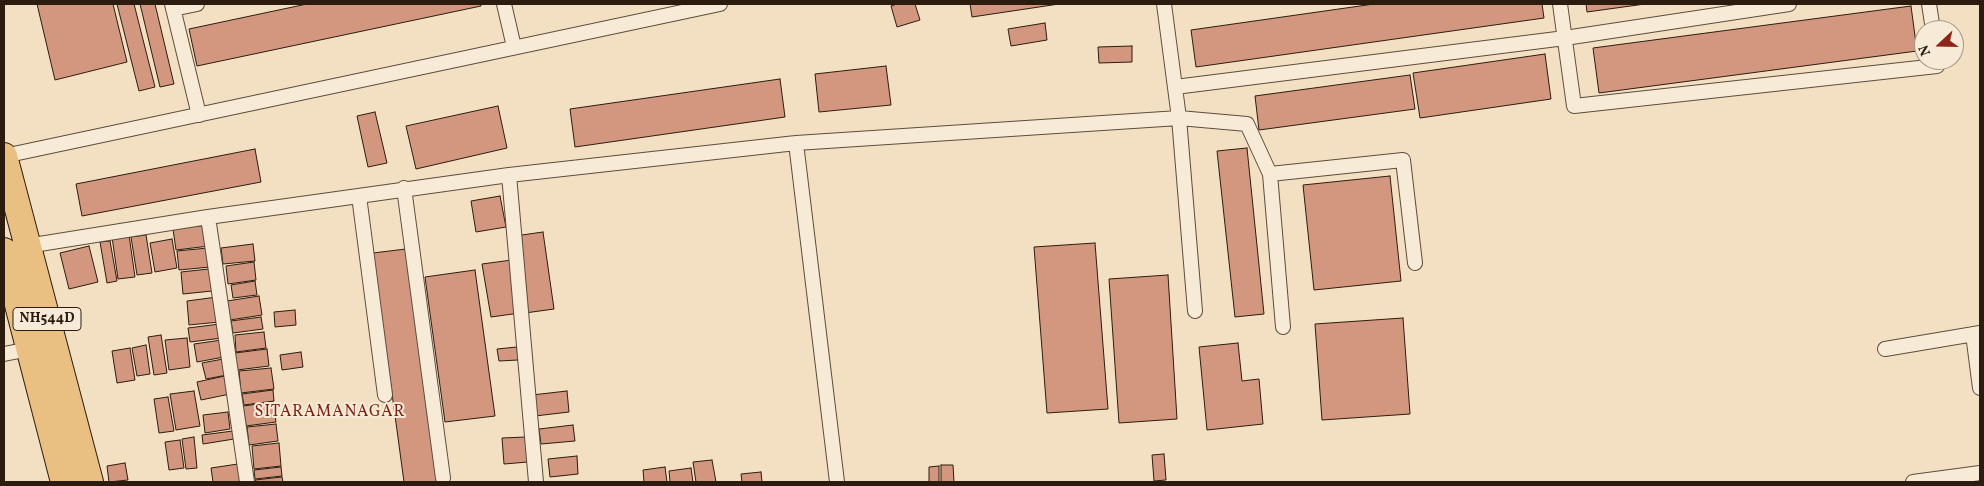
<!DOCTYPE html>
<style>
body{margin:0}
#map{position:relative;width:1984px;height:486px;overflow:hidden;background:#f3e0c3;font-family:Vollkorn,serif}
canvas{display:block}
.frame{position:absolute;inset:0;border:5px solid #2c1c0f;pointer-events:none}
.north{position:absolute;left:1914px;top:20px;width:50px;height:50px;box-sizing:border-box;background:#f7ebd8;border:1px solid #a69888;border-radius:50%;rotate:249deg;font-size:14px;font-weight:700;line-height:20px;text-align:center;color:#2c1c0f}
.north::after{content:'';display:block;margin:auto;width:18px;height:22px;background:#8f2418;clip-path:polygon(50% 0,100% 100%,50% 72%,0 100%)}
</style>
<div id="map">
<canvas width="1984" height="486"></canvas>
<div class="frame"></div>
<div class="north">N</div>
</div>
<script>
const c = document.querySelector('canvas').getContext('2d');
c.lineJoin = 'round';
function fillPath(path, color) {
  c.fillStyle = color;
  c.fill(path, 'evenodd');
}
function shape(rows) {
  const path = new Path2D();
  for (const r of rows) {
    path.moveTo(r[0], r[1]);
    for (let i = 2; i < r.length; i += 2) path.lineTo(r[i], r[i + 1]);
  }
  return path;
}
function stroke(path, color, width, dash) {
  c.strokeStyle = color;
  c.lineWidth = width;
  c.lineCap = dash ? 'butt' : 'round';
  c.setLineDash(dash || []);
  c.stroke(path);
}
function write(font, color, halo, rows, align = 'center') {
  c.font = font + ' Vollkorn,serif';
  c.lineWidth = 4;
  c.setLineDash([]);
  c.textBaseline = 'middle';
  c.strokeStyle = halo;
  c.fillStyle = color;
  for (const [text, x, y, turn = 0] of rows) {
    c.save();
    c.translate(x, y);
    c.rotate((+turn || 0) * Math.PI / 180);
    c.textAlign = isNaN(turn) ? turn : align;
    if (halo) c.strokeText(text, 0, 0);
    c.fillText(text, 0, 0);
    c.restore();
  }
}
const building = shape([
 [37,4,113,4,127,62,55,80,37,4],
 [117,4,134,4,155,87,139,91,117,4],
 [140,4,155,4,174,84,160,87,140,4],
 [307,4,481,4,481,6,197,66,189,29,307,4],
 [897,4,915,4,920,20,897,27,891,6,897,4],
 [970,4,1059,4,972,17,970,4],
 [1374,4,1542,4,1544,18,1196,67,1191,30,1374,4],
 [1586,4,1645,4,1587,12,1586,4],
 [1911,6,1917,51,1599,93,1593,48,1911,6],
 [1045,23,1047,40,1011,46,1008,29,1045,23],
 [1132,46,1132,62,1099,63,1098,47,1132,46],
 [1545,54,1551,99,1420,118,1413,73,1545,54],
 [886,66,891,105,819,112,815,74,886,66],
 [1410,75,1415,109,1259,130,1255,96,1410,75],
 [780,79,785,117,575,147,570,109,780,79],
 [498,106,507,148,416,169,406,126,498,106],
 [375,112,387,163,368,167,357,116,375,112],
 [1247,148,1264,314,1235,317,1217,151,1247,148],
 [255,149,261,182,82,216,76,184,255,149],
 [1390,176,1401,281,1314,290,1303,185,1390,176],
 [500,196,506,227,476,232,471,201,500,196],
 [207,225,209,246,176,250,173,229,207,225],
 [543,232,554,309,525,313,515,236,543,232],
 [129,235,135,277,118,279,112,237,129,235],
 [146,235,152,273,137,275,131,237,146,235],
 [172,239,177,268,155,272,150,243,172,239],
 [110,241,117,281,107,283,100,242,110,241],
 [1095,243,1108,409,1047,413,1034,247,1095,243],
 [253,244,255,261,223,264,221,248,253,244],
 [89,246,98,282,69,289,60,253,89,246],
 [208,248,210,267,179,270,177,251,208,248],
 [406,249,438,481,432,482,404,482,373,253,406,249],
 [512,260,520,313,491,317,482,264,512,260],
 [254,262,256,280,228,284,226,266,254,262],
 [209,269,212,291,183,294,181,272,209,269],
 [475,270,495,416,445,422,425,277,475,270],
 [1168,275,1177,419,1119,423,1109,279,1168,275],
 [255,281,257,295,233,298,231,285,255,281],
 [259,296,262,315,230,320,227,301,259,296],
 [217,297,219,322,189,325,187,301,217,297],
 [295,310,296,325,275,327,274,312,295,310],
 [261,317,263,329,233,333,231,321,261,317],
 [1403,318,1410,414,1322,420,1315,324,1403,318],
 [220,324,222,338,190,342,188,328,220,324],
 [264,332,266,348,236,352,235,335,264,332],
 [161,335,167,373,154,375,148,337,161,335],
 [187,338,190,367,169,370,165,340,187,338],
 [222,340,224,357,197,362,194,344,222,340],
 [1238,343,1242,381,1259,379,1263,424,1207,430,1199,347,1238,343],
 [146,345,150,374,137,376,132,348,146,345],
 [517,347,518,360,499,361,497,349,517,347],
 [130,348,135,380,117,383,112,351,130,348],
 [267,349,269,366,237,370,235,353,267,349],
 [301,352,303,367,282,370,280,355,301,352],
 [223,359,227,375,206,379,202,363,223,359],
 [271,368,274,389,241,393,239,371,271,368],
 [225,376,230,394,201,400,197,382,225,376],
 [273,390,274,401,244,405,242,394,273,390],
 [194,391,200,426,176,430,170,394,194,391],
 [567,391,569,412,535,416,532,395,567,391],
 [168,397,174,431,159,433,154,399,168,397],
 [273,402,276,422,246,426,243,406,273,402],
 [228,412,230,429,205,433,203,415,228,412],
 [276,424,278,441,249,445,247,427,276,424],
 [573,425,575,441,541,444,539,429,573,425],
 [233,431,234,439,203,444,202,435,233,431],
 [194,437,197,468,186,469,182,439,194,437],
 [526,437,528,462,504,464,502,438,526,437],
 [180,440,184,468,169,470,165,442,180,440],
 [279,443,281,466,254,469,252,446,279,443],
 [1164,454,1166,480,1154,481,1152,455,1164,454],
 [577,456,578,474,550,477,548,459,577,456],
 [712,460,716,482,696,482,693,462,712,460],
 [125,463,128,480,109,482,107,466,125,463],
 [238,464,241,482,213,482,211,468,238,464],
 [941,465,953,465,954,482,941,482,941,465],
 [939,466,939,482,929,482,929,467,939,466],
 [281,467,282,476,255,479,254,470,281,467],
 [665,467,667,482,644,482,643,470,665,467],
 [691,468,693,482,670,482,669,471,691,468],
 [761,472,762,482,742,482,741,474,761,472],
 [282,477,283,482,255,482,255,480,282,477]
]);
fillPath(building, '#d39780');
stroke(building, '#2c1c0f', 1);
const street = shape([
 [172,4,199,115],
 [504,4,514,47],
 [1164,4,1179,118,1195,311],
 [1560,4,1574,106,1937,66,1936,60],
 [1929,4,1933,30],
 [173,9,197,4],
 [1175,87,1565,38,1789,4],
 [796,143,837,482],
 [4,156,720,4],
 [1270,174,1283,327],
 [509,175,536,482],
 [404,188,443,478],
 [359,196,385,395],
 [208,217,247,482],
 [27,246,208,217,509,175,796,143,1179,118,1247,124,1270,174,1403,160,1415,263],
 [1973,334,1980,388],
 [1885,349,1980,333],
 [4,354,29,349],
 [1913,482,1980,473]
]);
const highway = shape([
 [4,156,90,482],
 [4,251,64,482]
]);
stroke(street, '#5e4d3c', 16);
stroke(highway, '#2c1c0f', 28);
stroke(street, '#f7ebd8', 14);
stroke(highway, '#eac082', 26);
for (const [x, y, w] of [
 [47,319,68]
]) {
  const box = new Path2D();
  box.roundRect(x - w / 2, y - 11.5, w, 23, 4);
  c.fillStyle = '#f7ebd8';
  c.fill(box);
  stroke(box, '#2c1c0f', 1);
}
write('bold 14px', '#2c1c0f', null, [
 ["NH544D",47,319]
]);
c.letterSpacing = '1px';
write('16px', '#7a1f14', '#f7ebd8', [
 ["SITARAMANAGAR",330,413]
]);
c.letterSpacing = '0px';
</script>
